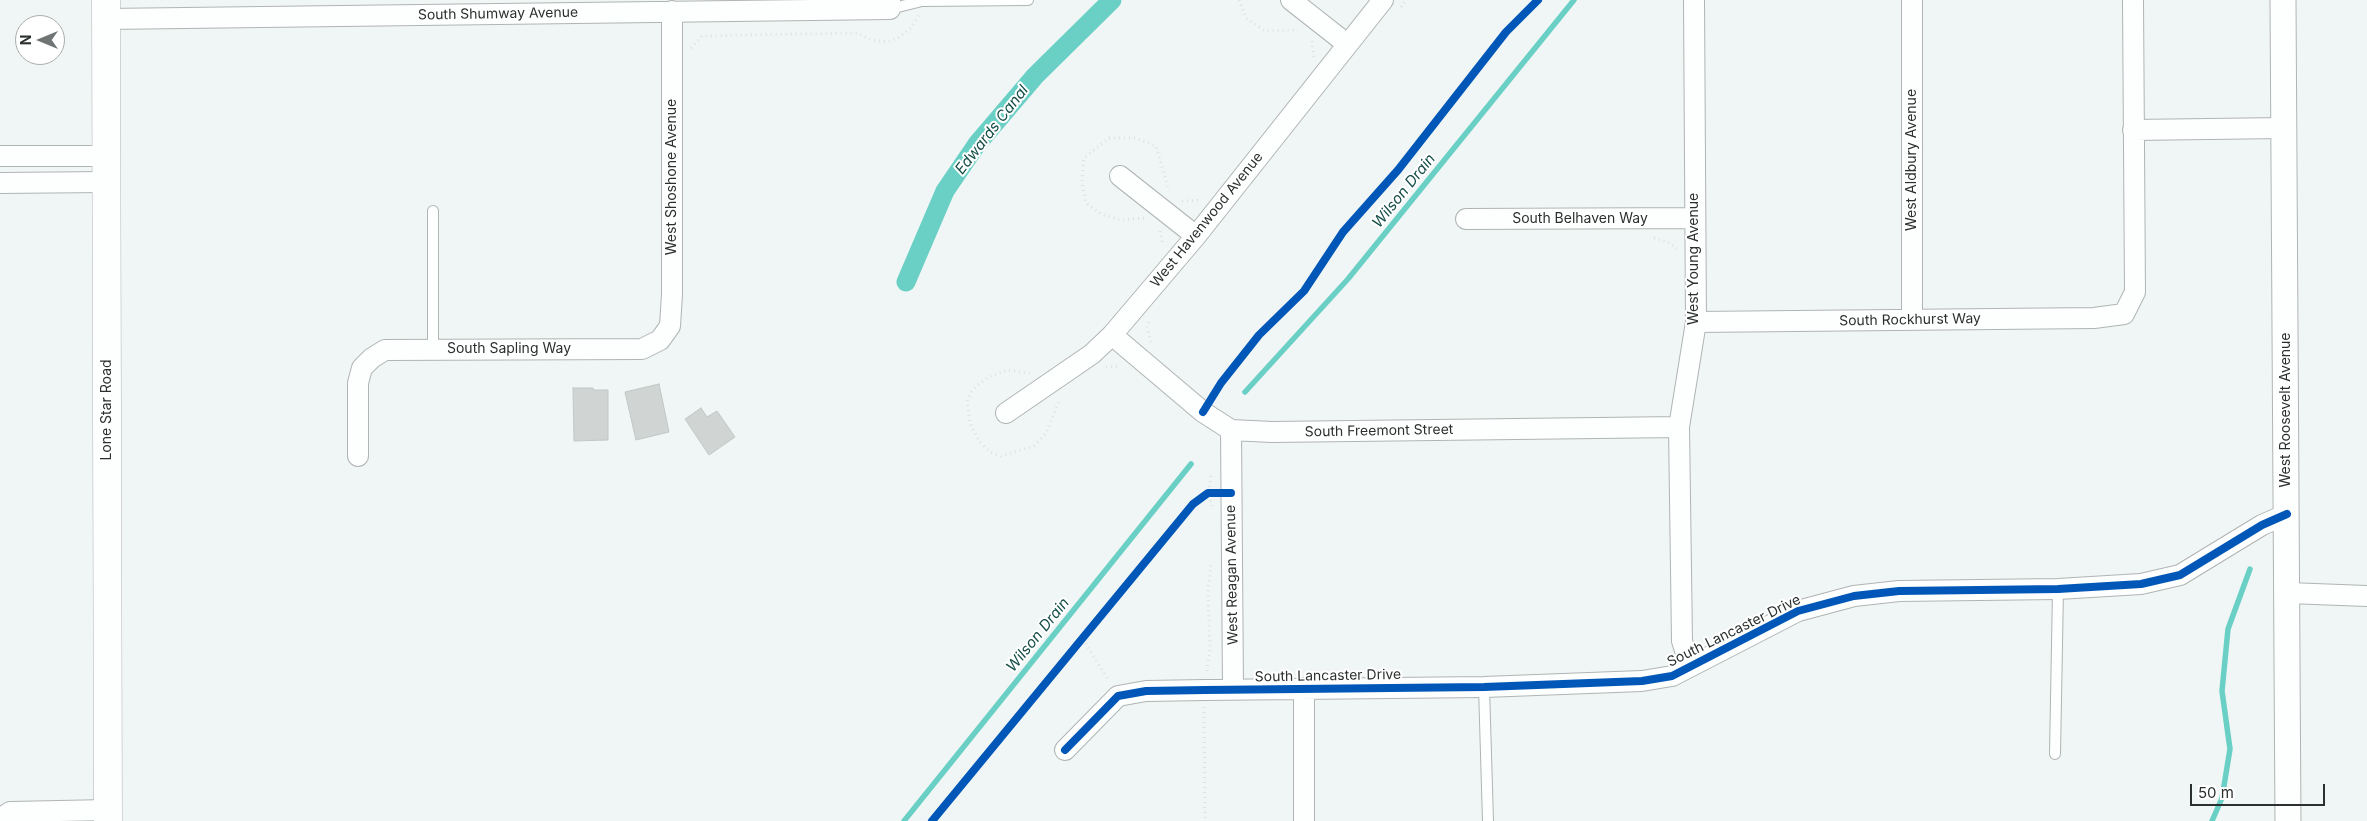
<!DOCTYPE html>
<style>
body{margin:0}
#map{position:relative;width:2367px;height:821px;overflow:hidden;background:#f0f6f5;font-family:Inter,sans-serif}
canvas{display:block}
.north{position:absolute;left:15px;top:15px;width:50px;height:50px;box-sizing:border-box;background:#fff;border:1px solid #aaacac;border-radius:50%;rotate:270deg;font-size:14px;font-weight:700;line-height:20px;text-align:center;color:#2a302f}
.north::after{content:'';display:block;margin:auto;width:18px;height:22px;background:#6f7574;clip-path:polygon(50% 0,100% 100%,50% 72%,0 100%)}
.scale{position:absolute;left:2190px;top:784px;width:135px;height:22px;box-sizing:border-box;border:2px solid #2a302f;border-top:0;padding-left:6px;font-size:15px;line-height:18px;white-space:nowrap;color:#2a302f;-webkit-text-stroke:4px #fff;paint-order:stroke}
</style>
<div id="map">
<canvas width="2367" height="821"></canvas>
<div class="north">N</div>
<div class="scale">50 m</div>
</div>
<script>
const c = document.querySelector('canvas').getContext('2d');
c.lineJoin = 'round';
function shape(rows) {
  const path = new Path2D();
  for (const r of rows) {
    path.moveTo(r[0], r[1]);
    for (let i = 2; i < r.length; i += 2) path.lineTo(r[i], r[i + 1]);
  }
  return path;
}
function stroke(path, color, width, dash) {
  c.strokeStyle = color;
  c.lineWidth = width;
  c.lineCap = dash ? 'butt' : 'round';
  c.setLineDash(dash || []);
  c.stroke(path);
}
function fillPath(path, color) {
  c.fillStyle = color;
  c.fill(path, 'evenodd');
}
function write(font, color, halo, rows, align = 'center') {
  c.font = font + ' Inter,sans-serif';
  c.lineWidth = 4;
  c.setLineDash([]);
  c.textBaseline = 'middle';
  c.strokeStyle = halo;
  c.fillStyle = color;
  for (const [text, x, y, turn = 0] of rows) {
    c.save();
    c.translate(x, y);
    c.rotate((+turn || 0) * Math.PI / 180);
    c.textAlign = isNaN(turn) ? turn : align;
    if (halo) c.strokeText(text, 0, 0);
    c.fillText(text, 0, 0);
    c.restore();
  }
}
stroke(shape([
 [1245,392,1348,279,1574,0],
 [904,821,1191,464],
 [2212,821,2222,798,2230,749,2222,691,2228,629,2250,569]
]), '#6ad0c5', 5.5);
stroke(shape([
 [906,282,945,191,977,144,1035,76,1112,0]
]), '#6ad0c5', 19);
const building = shape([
 [659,384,669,432,636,440,625,392,659,384],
 [573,388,593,388,593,390,608,390,608,440,574,441,573,388],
 [701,408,707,417,717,411,735,437,709,455,685,419,701,408]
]);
fillPath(building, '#d0d4d3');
stroke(building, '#c1c7c6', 1);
const service = shape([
 [890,9,922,1,1028,0],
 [433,350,433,211],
 [1484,687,1488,821],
 [2055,754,2058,589]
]);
const minor = shape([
 [1291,0,1347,44],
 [1912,0,1912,320],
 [106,19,890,9,890,0],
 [2133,130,2284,128],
 [0,156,105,156],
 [1120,176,1196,236],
 [0,183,106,182],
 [1466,219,1694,218],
 [1696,322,2094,318,2124,314,2135,292,2133,0],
 [1112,335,1203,412,1231,430,1272,432,1679,427],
 [1006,413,1092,354,1112,335,1196,236,1383,0],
 [1231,430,1233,689],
 [358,456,358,383,362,368,372,358,385,350,642,349,660,340,670,326,672,294,672,11],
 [2288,593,2367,596],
 [1690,666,1682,641,1679,427,1696,322,1694,0],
 [1304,688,1304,821],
 [1065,750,1118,696,1146,691,1205,690,1484,687,1642,681,1672,676,1798,611,1854,596,1899,591,2058,589,2141,584,2180,575,2262,525,2287,514],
 [0,819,10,812,108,810]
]);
const tertiary = shape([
 [2283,0,2288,821]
]);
const secondary = shape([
 [106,0,108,821]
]);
stroke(service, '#afb5b4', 12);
stroke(minor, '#afb5b4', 22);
stroke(tertiary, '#afb5b4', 27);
stroke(secondary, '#afb5b4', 29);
stroke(shape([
 [1239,0,1246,18,1265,31,1298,30],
 [1401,7,1406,0],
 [1312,41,1314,57],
 [691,48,702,36,742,35,858,33,871,40,887,42,898,38,911,28,919,15],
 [1182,201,1200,200],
 [1144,218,1120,220,1101,214,1086,203,1082,183,1084,158,1109,138,1135,138,1156,146,1169,191],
 [1160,231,1163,245],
 [1654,238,1670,243,1677,249],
 [1149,322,1147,326,1151,342],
 [1106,367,1119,366],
 [1030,373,1007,370,988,377,973,389,967,402,970,423,979,441,990,452,1001,456,1034,446,1046,433,1060,399],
 [1211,476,1208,493,1212,506],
 [1083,639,1109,681],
 [1207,671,1210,648,1208,592,1211,565],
 [1204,707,1205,821]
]), '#dfe1e1', 3, [1, 4]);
stroke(service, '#fdfefe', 10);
stroke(minor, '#fdfefe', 20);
stroke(tertiary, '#fdfefe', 25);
stroke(secondary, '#fdfefe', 28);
stroke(shape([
 [1203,412,1221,383,1259,335,1304,291,1343,232,1398,170,1506,32,1538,0],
 [1065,750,1118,696,1146,691,1205,690,1484,687,1642,681,1672,676,1798,611,1854,596,1899,591,2058,589,2141,584,2180,575,2262,525,2287,514],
 [932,821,1193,504,1208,493,1231,493]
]), '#0057b8', 8);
write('14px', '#2a302f', '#fff', [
 ["South Shumway Avenue",498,14,-1],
 ["West Aldbury Avenue",1912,160,-90],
 ["West Shoshone Avenue",672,177,-90],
 ["South Belhaven Way",1580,219],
 ["West Havenwood Avenue",1207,220,-51],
 ["West Young Avenue",1694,259,-90],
 ["South Rockhurst Way",1910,320,-1],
 ["South Sapling Way",509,349],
 ["Lone Star Road",107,410,-90],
 ["West Roosevelt Avenue",2286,410,-90],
 ["South Freemont Street",1379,431,-1],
 ["West Reagan Avenue",1232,575,-91],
 ["South Lancaster Drive",1734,631,-26],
 ["South Lancaster Drive",1328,676,-1]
]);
write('italic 15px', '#154f48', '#fff', [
 ["Edwards Canal",992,130,-52],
 ["Wilson Drain",1404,191,-51],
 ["Wilson Drain",1038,635,-51]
]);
</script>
